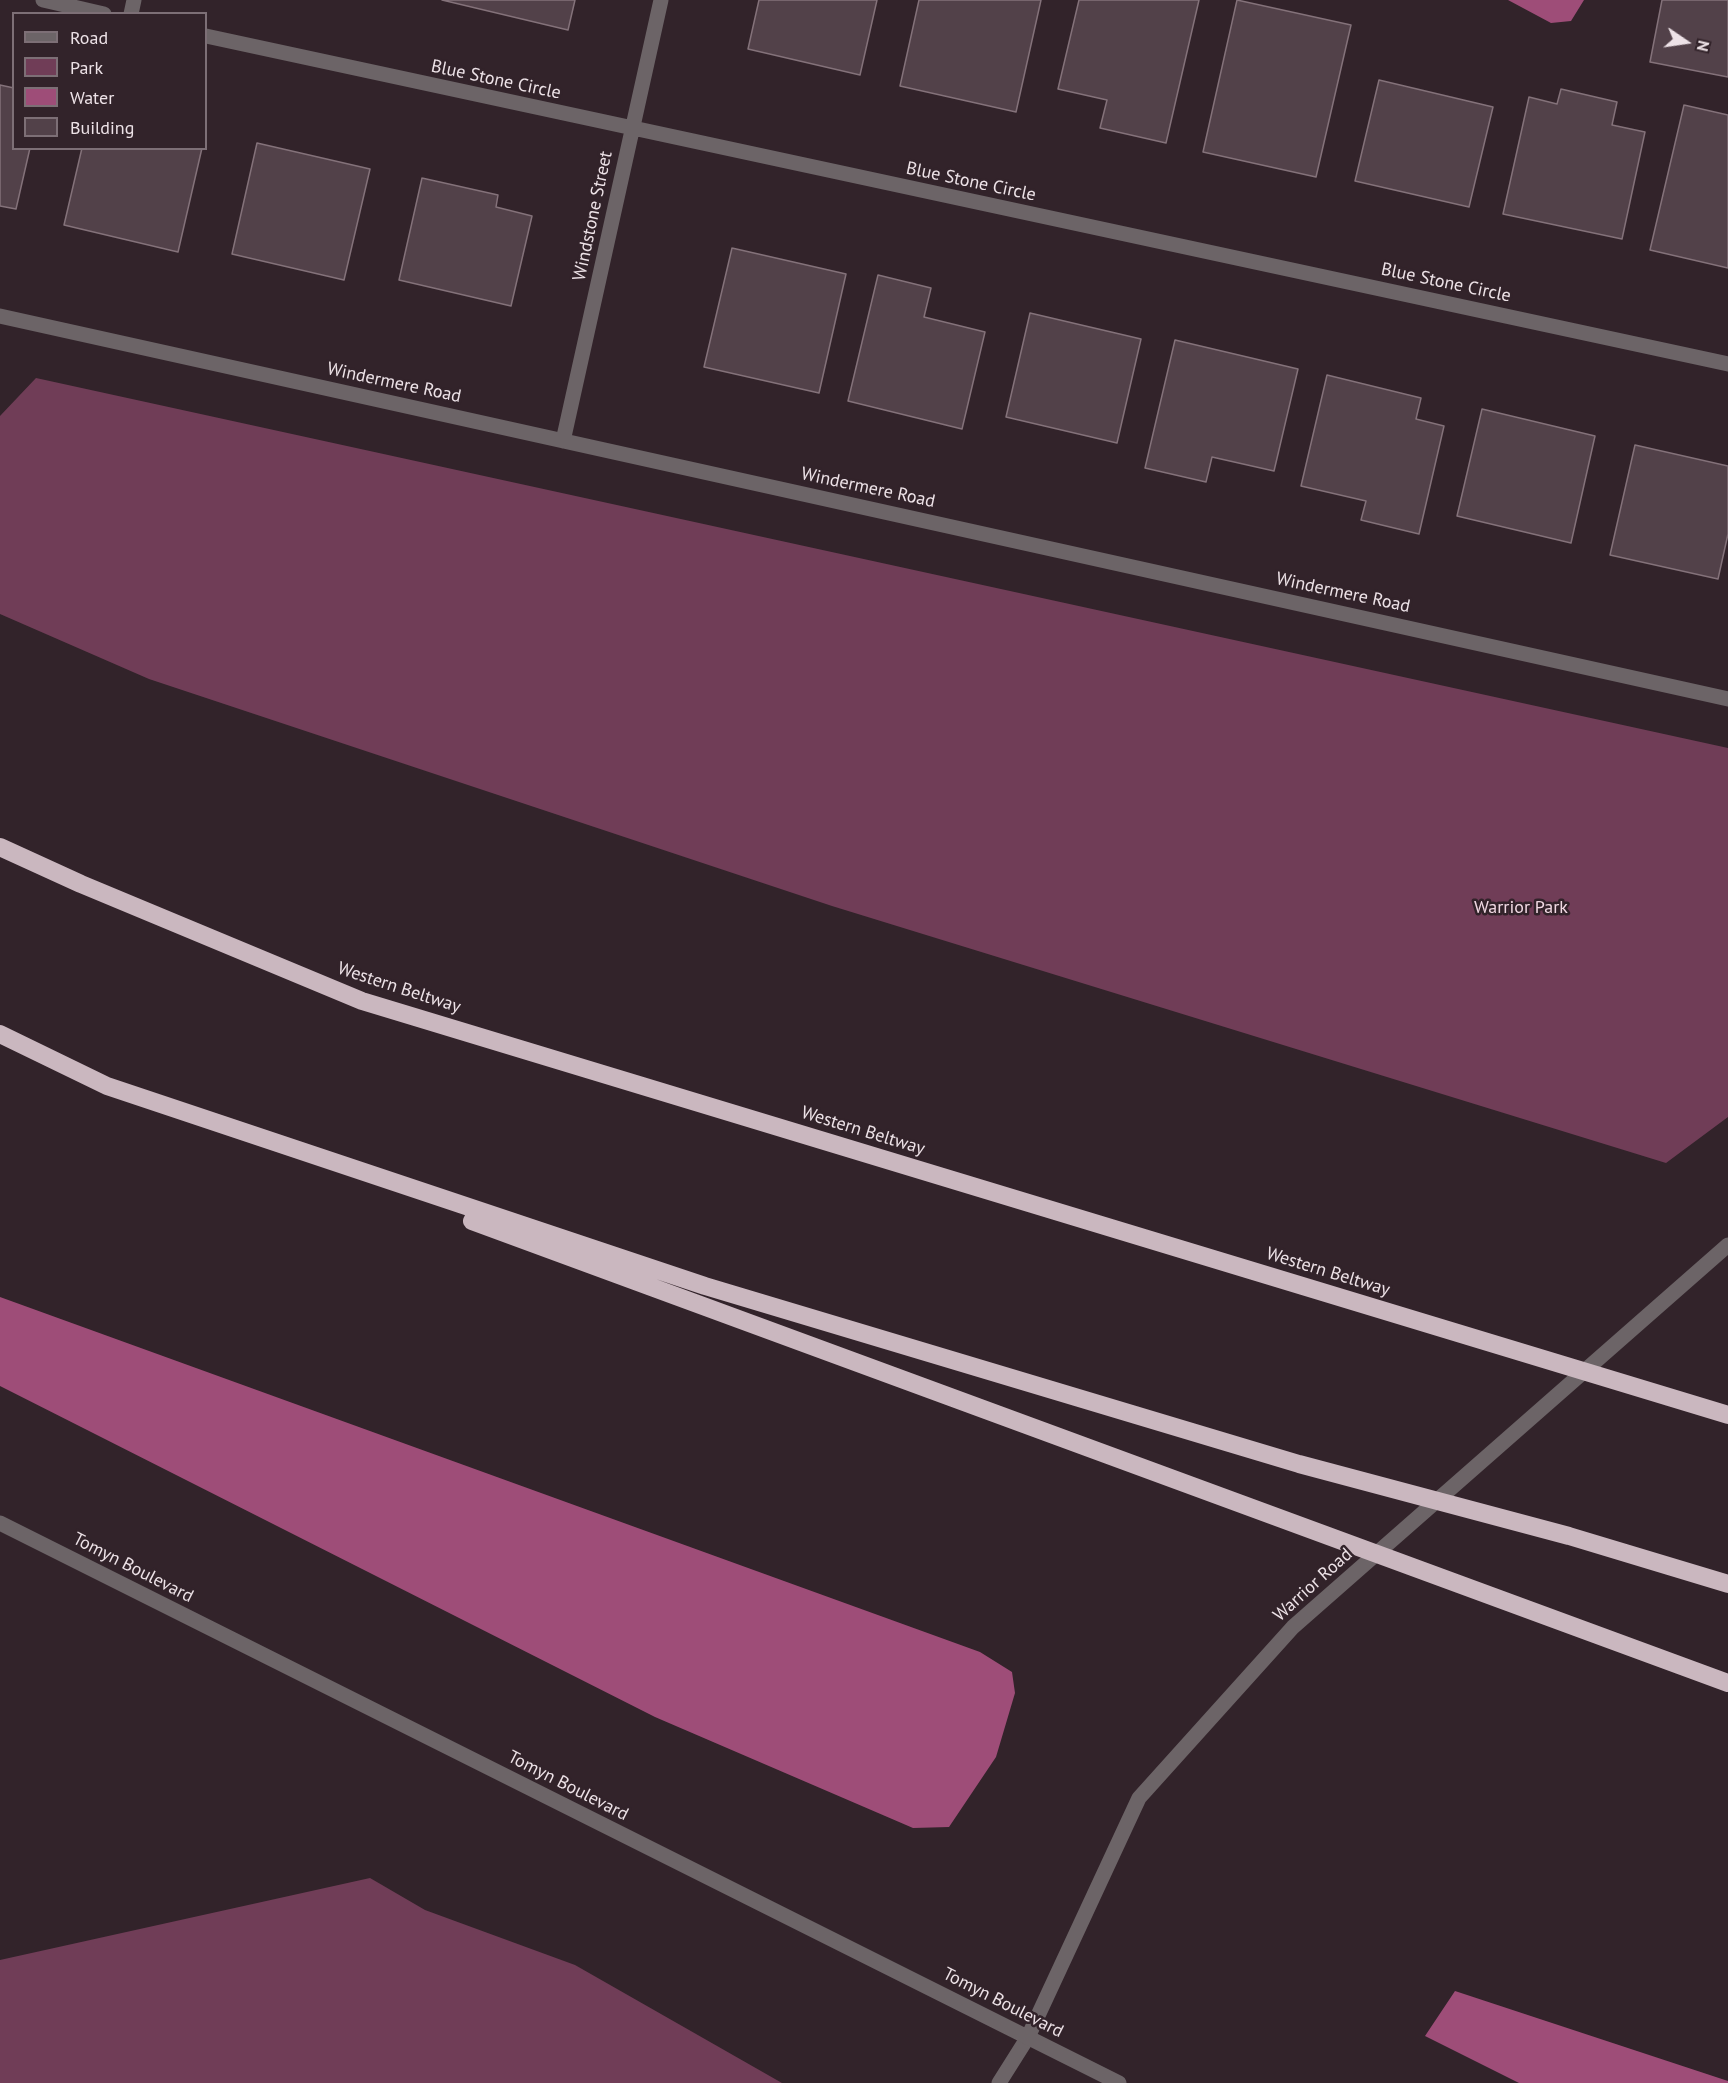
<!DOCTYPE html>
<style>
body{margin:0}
#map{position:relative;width:1728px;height:2083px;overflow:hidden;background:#32232a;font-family:"PT Sans",sans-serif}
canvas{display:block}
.legend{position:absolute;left:12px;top:12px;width:195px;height:138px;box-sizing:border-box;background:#32232a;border:2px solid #7d6f76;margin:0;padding:8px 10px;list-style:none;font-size:18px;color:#ede2e7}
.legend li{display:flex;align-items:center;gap:12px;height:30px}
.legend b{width:30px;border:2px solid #7d6f76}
.north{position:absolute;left:1656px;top:12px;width:60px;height:60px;-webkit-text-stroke:4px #32232a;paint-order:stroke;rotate:103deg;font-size:16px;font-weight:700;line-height:24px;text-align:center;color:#ede2e7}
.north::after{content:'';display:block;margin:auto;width:21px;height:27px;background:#ede2e7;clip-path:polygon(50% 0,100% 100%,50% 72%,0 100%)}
</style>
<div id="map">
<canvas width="1728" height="2083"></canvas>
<ul class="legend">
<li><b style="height:8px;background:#6c6467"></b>Road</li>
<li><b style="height:16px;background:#703d57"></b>Park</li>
<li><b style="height:16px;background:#9e4d78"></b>Water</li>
<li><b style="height:16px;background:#524149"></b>Building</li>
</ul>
<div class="north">N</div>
</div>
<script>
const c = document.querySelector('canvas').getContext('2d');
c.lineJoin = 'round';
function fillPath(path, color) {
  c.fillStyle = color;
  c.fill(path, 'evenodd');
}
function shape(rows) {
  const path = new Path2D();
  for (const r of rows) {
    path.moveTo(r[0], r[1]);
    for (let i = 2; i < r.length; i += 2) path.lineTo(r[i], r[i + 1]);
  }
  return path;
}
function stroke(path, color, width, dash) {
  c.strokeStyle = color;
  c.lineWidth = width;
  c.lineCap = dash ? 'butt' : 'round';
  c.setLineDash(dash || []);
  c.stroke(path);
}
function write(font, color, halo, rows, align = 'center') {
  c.font = font + ' "PT Sans",sans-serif';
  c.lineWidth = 5;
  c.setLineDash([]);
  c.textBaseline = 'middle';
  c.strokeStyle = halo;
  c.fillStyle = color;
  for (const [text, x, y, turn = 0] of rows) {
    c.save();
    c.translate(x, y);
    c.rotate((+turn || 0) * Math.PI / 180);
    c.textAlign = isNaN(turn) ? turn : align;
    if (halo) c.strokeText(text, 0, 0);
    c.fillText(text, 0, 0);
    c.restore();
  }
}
fillPath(shape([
 [36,378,1728,748,1728,1117,1666,1163,832,906,149,679,0,614,0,416],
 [370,1878,425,1910,575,1965,782,2083,0,2083,0,1960]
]), '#703d57');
fillPath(shape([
 [1508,0,1584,0,1571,21,1551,23],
 [0,1297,980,1652,1012,1672,1015,1693,996,1757,949,1827,913,1828,655,1717,0,1386],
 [1455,1991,1728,2081,1728,2083,1519,2083,1425,2036]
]), '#9e4d78');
const building = shape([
 [442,0,575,0,568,30,442,0],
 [759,0,877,0,860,75,748,49,759,0],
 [919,0,1041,0,1016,112,900,86,919,0],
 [1079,0,1199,0,1166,143,1100,128,1107,100,1058,89,1079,0],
 [1237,0,1351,25,1316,177,1203,152,1237,0],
 [1662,0,1728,0,1728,77,1650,62,1662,0],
 [1379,80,1493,107,1469,207,1355,181,1379,80],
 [0,85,14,88,14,148,30,148,16,209,0,206,0,85],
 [1561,89,1617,102,1612,125,1645,132,1622,239,1503,214,1529,97,1557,104,1561,89],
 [1684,105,1728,115,1728,268,1650,250,1684,105],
 [257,143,370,169,344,280,232,254,257,143],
 [82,148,202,148,178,252,64,225,82,148],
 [422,178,498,195,496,207,532,216,511,306,399,280,422,178],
 [732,248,846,274,819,393,704,367,732,248],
 [878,275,931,288,924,317,985,332,962,429,848,401,878,275],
 [1030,313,1141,339,1117,443,1006,417,1030,313],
 [1175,340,1298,369,1274,471,1212,457,1206,482,1145,468,1175,340],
 [1327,375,1421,398,1416,419,1444,426,1419,534,1361,520,1366,501,1301,486,1327,375],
 [1482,409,1595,436,1571,543,1457,516,1482,409],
 [1635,445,1728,466,1728,534,1718,579,1610,555,1635,445]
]);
fillPath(building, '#524149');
stroke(building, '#84727a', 1.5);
stroke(shape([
 [999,2083,1028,2037]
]), '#6c6467', 15);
stroke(shape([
 [43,0,104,14],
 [131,14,134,0],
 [206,36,1728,364],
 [0,316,1728,699],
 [563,441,661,0]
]), '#6c6467', 15);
stroke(shape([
 [0,1523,1119,2083],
 [1028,2037,1139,1798,1293,1627,1728,1245]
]), '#6c6467', 15);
stroke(shape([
 [0,847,81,884,362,1001,1728,1415],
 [0,1034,107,1086,705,1286,1299,1464,1569,1536,1728,1584],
 [472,1221,1728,1683]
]), '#cab7bf', 18);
write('18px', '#ede2e7', '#32232a', [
 ["Blue Stone Circle",496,80,12],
 ["Blue Stone Circle",971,182,12],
 ["Windstone Street",593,216,-78],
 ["Blue Stone Circle",1446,283,12],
 ["Windermere Road",394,383,12],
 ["Windermere Road",868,488,12],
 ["Windermere Road",1343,593,12],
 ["Western Beltway",399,988,18],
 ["Western Beltway",863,1131,17],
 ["Western Beltway",1328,1272,17],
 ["Tomyn Boulevard",133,1568,27],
 ["Warrior Road",1313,1585,-42],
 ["Tomyn Boulevard",568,1786,27],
 ["Tomyn Boulevard",1003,2003,27]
]);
write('18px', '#f1d9e3', '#32232a', [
 ["Warrior Park",1521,908]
]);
</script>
